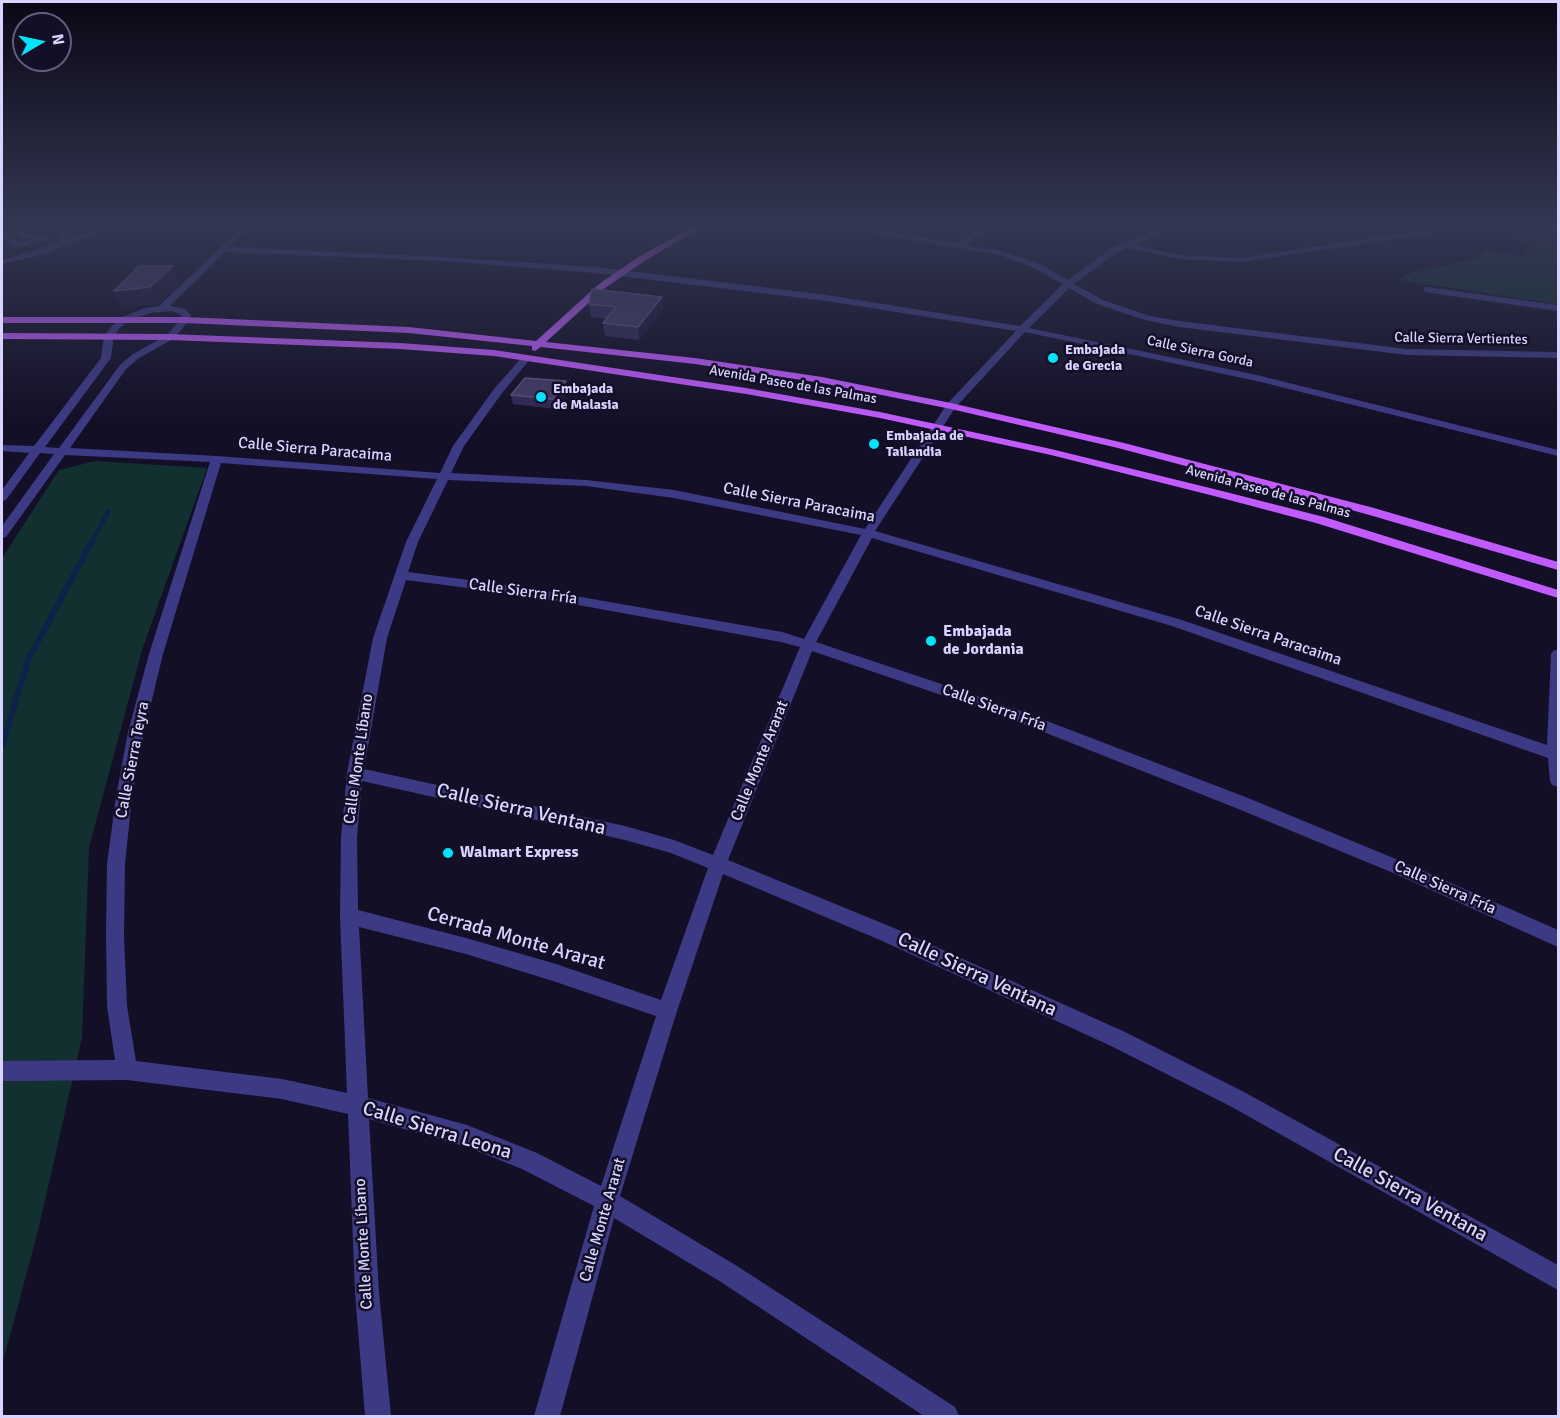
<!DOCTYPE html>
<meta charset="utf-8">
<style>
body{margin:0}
#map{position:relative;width:1560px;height:1418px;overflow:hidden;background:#130f26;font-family:Signika,sans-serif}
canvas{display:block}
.frame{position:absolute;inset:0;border:3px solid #d9d4ff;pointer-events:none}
.north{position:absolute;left:12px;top:12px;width:60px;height:60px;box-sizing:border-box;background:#130f26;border:2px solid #625e7d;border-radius:50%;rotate:81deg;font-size:16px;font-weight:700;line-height:24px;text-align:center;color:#d9d4ff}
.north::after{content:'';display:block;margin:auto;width:21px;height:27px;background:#00e5ff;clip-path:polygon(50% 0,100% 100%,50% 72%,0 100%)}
</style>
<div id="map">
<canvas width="1560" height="1418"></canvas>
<div class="frame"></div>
<div class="north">N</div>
</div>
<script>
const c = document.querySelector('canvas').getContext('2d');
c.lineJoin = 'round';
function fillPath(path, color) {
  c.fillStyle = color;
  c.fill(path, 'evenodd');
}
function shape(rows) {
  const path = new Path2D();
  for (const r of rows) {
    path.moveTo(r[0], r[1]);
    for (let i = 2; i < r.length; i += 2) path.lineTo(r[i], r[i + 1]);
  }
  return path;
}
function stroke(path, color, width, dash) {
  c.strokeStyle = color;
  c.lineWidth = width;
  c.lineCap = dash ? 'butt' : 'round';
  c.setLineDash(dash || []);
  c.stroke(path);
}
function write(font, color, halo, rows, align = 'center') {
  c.font = font + ' Signika,sans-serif';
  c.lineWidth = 5;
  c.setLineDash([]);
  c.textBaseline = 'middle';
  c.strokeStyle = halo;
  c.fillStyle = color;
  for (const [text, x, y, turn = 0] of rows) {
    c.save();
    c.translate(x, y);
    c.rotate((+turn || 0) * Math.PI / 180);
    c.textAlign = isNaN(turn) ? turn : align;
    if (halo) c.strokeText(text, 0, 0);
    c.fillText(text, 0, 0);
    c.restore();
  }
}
fillPath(shape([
 [1545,227,1558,227,1558,304,1398,280,1413,272,1474,259,1487,249,1522,257,1532,244,1504,236,1517,232,1528,235],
 [95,461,207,468,142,650,89,848,82,1038,38,1231,2,1365,2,558,59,470]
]), '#12302f');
stroke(shape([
 [91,544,108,512]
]), '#0c2248', 4.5);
stroke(shape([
 [2,746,28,660,91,543]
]), '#0c2248', 6);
fillPath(shape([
 [13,227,21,227,27,234,50,238,16,248,2,237,2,231,19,243,33,239,22,238,13,227],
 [57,227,65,227,63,230,68,239,99,227,110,227,48,253,2,264,2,260,61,242,55,230,57,227],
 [242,227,250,227,230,247,444,257,596,267,827,295,1020,326,1063,284,1030,266,999,255,838,227,856,227,957,243,981,227,990,227,966,245,1001,251,1036,262,1068,280,1110,249,1163,227,1173,227,1135,245,1180,255,1242,258,1442,227,1455,227,1430,234,1242,262,1180,259,1127,248,1116,253,1074,284,1103,300,1150,316,1179,321,1407,349,1558,352,1558,358,1407,355,1179,327,1145,320,1097,304,1069,288,1029,328,1257,375,1558,450,1558,456,1257,381,1025,332,955,408,875,531,1182,620,1547,745,1551,654,1553,651,1558,649,1558,787,1552,785,1550,781,1548,758,1172,626,872,538,816,642,1013,708,1248,798,1403,862,1558,930,1558,947,1391,872,1236,808,1003,716,812,651,728,860,894,928,1125,1032,1244,1092,1558,1265,1558,1290,1230,1106,1111,1046,880,940,723,874,677,1011,620,1196,737,1266,955,1407,959,1416,924,1416,721,1282,614,1218,560,1416,534,1416,594,1206,522,1169,467,1147,369,1119,379,1292,391,1416,365,1416,355,1292,348,1114,282,1099,127,1080,2,1081,2,1061,115,1060,107,1006,106,935,107,864,116,797,128,732,149,654,210,462,65,455,6,537,2,538,2,526,54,454,40,453,6,500,2,501,2,490,29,453,2,451,2,445,34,446,101,358,104,336,112,326,120,318,145,308,159,306,242,227],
 [225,252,444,261,596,273,827,301,1016,331,947,404,865,529,674,490,586,480,451,473,464,446,502,393,531,358,526,355,523,356,494,389,453,446,440,473,217,456,70,448,126,369,139,358,173,339,188,322,191,315,185,309,170,306,225,252],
 [172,311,181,315,181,319,167,335,133,354,120,365,59,448,45,447,111,358,114,336,118,330,126,322,150,313,172,311],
 [221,463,437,479,406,542,373,638,347,773,341,837,340,916,347,1093,282,1079,136,1061,127,1006,124,935,125,864,132,797,144,732,163,654,221,463],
 [448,480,586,486,674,498,861,535,804,639,782,632,529,588,408,572,418,542,448,480],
 [406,580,529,596,781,642,800,647,713,855,674,840,625,826,364,769,387,638,406,580],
 [362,781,625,840,671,853,708,868,661,1000,556,964,466,938,358,910,357,837,362,781],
 [359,927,466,954,556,982,656,1016,601,1186,537,1153,467,1125,368,1098,359,927],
 [1427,287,1558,305,1558,311,1424,292,1424,288,1427,287]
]), '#3d3a85');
fillPath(shape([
 [693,227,702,227,646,260,605,288,546,342,695,358,822,377,951,403,1124,443,1374,508,1558,562,1558,570,1366,514,1118,448,951,409,822,383,695,364,541,347,535,351,532,350,532,346,409,333,185,323,2,323,2,317,185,317,409,327,536,341,599,284,640,256,693,227],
 [2,333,170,334,400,343,494,350,746,388,880,412,1051,449,1222,491,1324,517,1558,590,1558,598,1316,523,1214,496,1051,455,880,418,746,394,494,356,400,349,170,340,2,339,2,333]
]), '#c25bff');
fillPath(shape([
 [589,304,663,310,639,340,605,336,603,323,606,319,591,317],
 [568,391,555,409,513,404,511,395]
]), '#312854');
fillPath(shape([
 [173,266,180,283,158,304,123,308,114,291],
 [662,297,663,310,639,340,638,327],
 [566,381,568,391,555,409,553,399]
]), '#1d163a');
const building = shape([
 [139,266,173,266,150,287,114,291,139,266],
 [592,289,662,297,638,327,603,323,616,307,589,304,592,289],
 [525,378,566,381,553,399,511,395,525,378]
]);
fillPath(building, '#433a66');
stroke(building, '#5a527e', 1.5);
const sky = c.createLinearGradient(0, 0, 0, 425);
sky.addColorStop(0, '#0a0815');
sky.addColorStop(0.53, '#333752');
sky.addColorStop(1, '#33375200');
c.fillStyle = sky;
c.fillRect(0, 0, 1560, 425);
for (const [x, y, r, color] of [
 [1053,358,6,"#00e5ff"],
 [541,397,6,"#00e5ff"],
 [874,444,6,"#00e5ff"],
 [931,641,6,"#00e5ff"],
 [448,853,6,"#00e5ff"]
]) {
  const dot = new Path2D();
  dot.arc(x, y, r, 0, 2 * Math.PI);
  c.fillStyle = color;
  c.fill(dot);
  stroke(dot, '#130f26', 2);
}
write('14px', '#d9d4ff', '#130f26', [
 ["Calle Sierra Vertientes",1461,339,1],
 ["Calle Sierra Gorda",1200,352,12],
 ["Avenida Paseo de las Palmas",793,385,10],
 ["Avenida Paseo de las Palmas",1268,492,15]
]);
write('bold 14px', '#d9d4ff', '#130f26', [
 ["Embajada",1065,350],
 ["de Grecia",1065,366],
 ["Embajada",553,389],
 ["de Malasia",553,405],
 ["Embajada de",886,436],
 ["Tailandia",886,452]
], 'left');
write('16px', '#d9d4ff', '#130f26', [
 ["Calle Sierra Paracaima",315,450,5],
 ["Calle Sierra Paracaima",799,503,11],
 ["Calle Sierra Fría",523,592,8],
 ["Calle Sierra Paracaima",1268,636,19],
 ["Calle Sierra Fría",994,708,20],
 ["Calle Monte Líbano",359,759,-82],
 ["Calle Sierra Teyra",133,760,-79],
 ["Calle Monte Ararat",760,761,-68],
 ["Calle Sierra Fría",1445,888,24],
 ["Calle Monte Ararat",603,1220,-74],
 ["Calle Monte Líbano",364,1244,-93]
]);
write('bold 16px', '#d9d4ff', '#130f26', [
 ["Embajada",943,632],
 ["de Jordania",943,650],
 ["Walmart Express",460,853]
], 'left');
write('20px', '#d9d4ff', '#130f26', [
 ["Calle Sierra Ventana",521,810,13],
 ["Cerrada Monte Ararat",516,939,16],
 ["Calle Sierra Ventana",977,975,25],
 ["Calle Sierra Leona",437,1131,17],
 ["Calle Sierra Ventana",1410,1195,29]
]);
</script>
